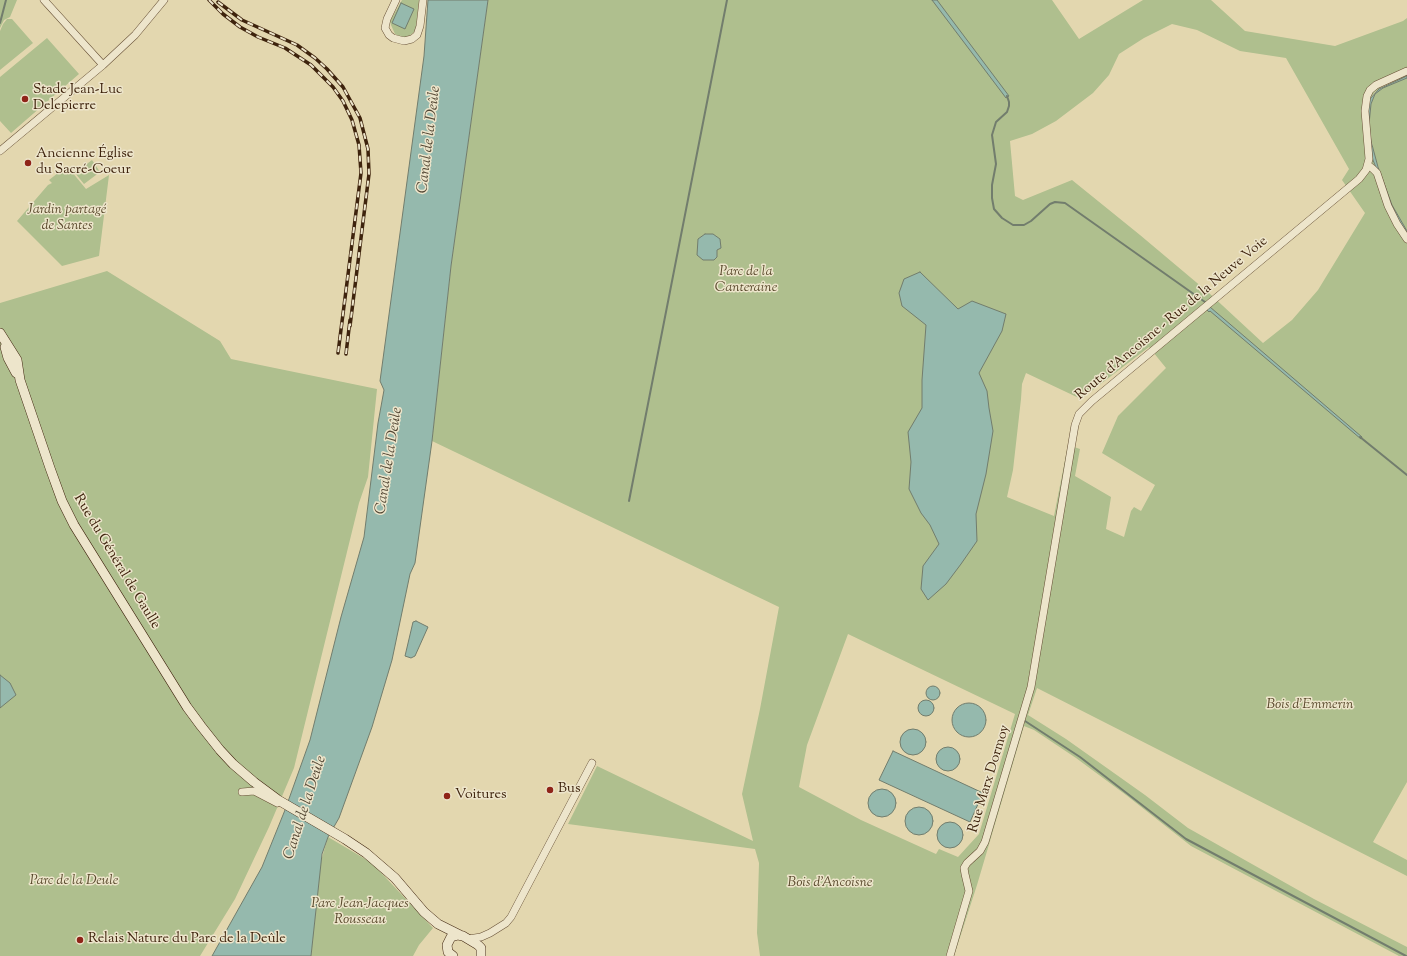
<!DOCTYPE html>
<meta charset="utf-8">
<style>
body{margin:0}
canvas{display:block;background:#e3d7af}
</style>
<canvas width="1407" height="956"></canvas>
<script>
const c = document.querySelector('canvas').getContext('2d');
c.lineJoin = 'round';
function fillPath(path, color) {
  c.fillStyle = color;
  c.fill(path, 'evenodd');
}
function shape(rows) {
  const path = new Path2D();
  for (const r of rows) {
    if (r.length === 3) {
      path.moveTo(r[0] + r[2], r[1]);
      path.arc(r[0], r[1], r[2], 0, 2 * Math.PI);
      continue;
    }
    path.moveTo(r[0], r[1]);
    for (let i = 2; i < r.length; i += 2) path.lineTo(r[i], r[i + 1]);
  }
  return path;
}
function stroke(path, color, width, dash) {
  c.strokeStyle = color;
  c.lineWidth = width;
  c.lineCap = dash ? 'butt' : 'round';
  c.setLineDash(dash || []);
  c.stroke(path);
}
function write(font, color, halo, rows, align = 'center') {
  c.font = font + ' "Sorts Mill Goudy",serif';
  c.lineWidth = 3;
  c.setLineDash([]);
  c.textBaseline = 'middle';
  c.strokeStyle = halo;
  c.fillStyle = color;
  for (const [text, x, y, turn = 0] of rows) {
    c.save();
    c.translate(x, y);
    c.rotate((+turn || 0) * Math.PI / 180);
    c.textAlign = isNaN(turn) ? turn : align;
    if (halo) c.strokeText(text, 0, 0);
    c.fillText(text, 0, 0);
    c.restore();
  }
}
fillPath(shape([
 [0,0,17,0,10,17,4,20,0,28],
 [402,0,419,0,416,28,414,32,408,37,401,37,395,34,391,25,390,21],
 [488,0,1052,0,1079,39,1143,0,1211,0,1245,31,1335,46,1403,21,1407,18,1407,76,1383,86,1375,92,1369,100,1367,110,1370,146,1373,160,1387,201,1407,235,1407,782,1373,842,1407,860,1407,876,1037,688,1028,715,1066,739,1145,795,1188,828,1314,899,1407,947,1407,956,1399,956,1191,846,1126,795,1076,758,1034,730,1024,726,977,885,954,956,760,956,757,933,759,863,755,849,568,824,597,766,753,841,742,794,760,709,779,607,432,441,451,266],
 [1172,24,1197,30,1240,51,1286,58,1349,169,1342,180,1365,213,1318,290,1292,320,1263,343,1209,293,1140,235,1072,180,1023,200,1015,196,1010,141,1032,134,1056,121,1093,93,1109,75,1119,54,1144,38],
 [1149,347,1166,368,1118,416,1102,453,1155,485,1141,511,1134,507,1131,511,1124,537,1106,529,1111,497,1075,476,1080,449,1068,445,1054,516,1007,497,1013,470,1021,399,1022,384,1026,373,1081,399],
 [848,634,1015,714,979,834,958,857,939,849,936,854,861,820,799,787,807,745],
 [7,19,12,19,33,43,0,70,0,31,3,24],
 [47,38,79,74,11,133,0,121,0,77],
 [1407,78,1407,231,1392,205,1383,181,1374,154,1369,124,1371,104,1375,94,1383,88],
 [92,160,100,172,84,184,75,173],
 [67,166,86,189,109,175,99,256,62,266,17,221,48,185,52,183,49,180],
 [107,271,220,341,231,359,377,389,368,477,359,503,294,768,269,827,235,899,200,956,0,956,0,303],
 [328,837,372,863,433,928,419,945,413,956,311,956,321,861]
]), '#afbf8e');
const water = shape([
 [428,0,488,0,451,266,432,441,415,563,410,574,392,660,372,727,339,818,328,837,322,854,311,956,212,956,262,867,285,810,310,740,341,617,364,537,378,423,384,390,380,381,424,56,428,0],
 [932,0,937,0,1009,96,1006,98,932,0],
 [401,3,414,9,405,29,392,23,401,3],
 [1407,76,1407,78,1383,88,1375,94,1371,104,1369,124,1371,141,1378,167,1392,205,1407,231,1407,235,1396,219,1373,160,1370,146,1367,110,1369,100,1379,89,1407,76],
 [705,234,713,234,720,239,721,248,717,250,717,257,714,260,703,260,697,255,698,239,705,234],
 [920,272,958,309,972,301,1006,314,1002,331,979,373,987,391,989,408,993,431,986,474,976,514,977,541,961,564,946,584,928,600,921,589,923,566,939,544,930,525,921,513,909,489,911,462,908,432,922,408,922,380,926,325,902,306,899,293,904,279,920,272],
 [1210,307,1362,437,1361,439,1210,311,1209,312,1207,310,1210,307],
 [416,621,428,627,415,656,411,658,405,656,413,622,416,621],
 [0,675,10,683,16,695,0,708,0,675],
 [933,693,7],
 [926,708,8],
 [969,720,17],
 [913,742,13],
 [948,759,12],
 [893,751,983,793,970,822,879,780,893,751],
 [882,803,14],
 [919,821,14],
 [950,835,13]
]);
fillPath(water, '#95b9ad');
stroke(water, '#727d6d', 1);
stroke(shape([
 [0,23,6,0],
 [1007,96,1009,102,1009,106,1007,112,996,122,992,135,996,164,992,185,992,198,994,209,1002,218,1013,225,1024,225,1031,221,1050,204,1055,202,1065,203,1205,302],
 [1360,437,1407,475],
 [629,501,727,0],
 [1025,721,1080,757,1186,839,1406,956]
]), '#727d6d', 2);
const street = shape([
 [44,0,103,65],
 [396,0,387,19,385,28,389,35,393,38,404,41,412,39,417,35,420,26,423,0],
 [0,151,103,65,135,35,164,0],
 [1368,165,1373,169,1377,173,1388,206,1397,224,1407,239],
 [242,792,254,791,277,803],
 [468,939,481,937,490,933,506,923,511,917,592,763],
 [950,956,969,891,965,874,964,868,967,863,980,851,985,842,1031,687,1075,425,1079,414,1092,401,1359,179,1366,170,1369,159,1365,111,1367,96,1370,90,1376,85,1407,71]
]);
const secondary = shape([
 [0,333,17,360,20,380,50,468,62,501,74,525,187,707,201,726,220,750,233,764,254,782,277,799],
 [5,347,8,358,16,373],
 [273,797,345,839,366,853,395,878,424,912,438,924,460,935],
 [453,956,448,952,447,945,451,937,458,935,463,936,478,945,481,948,481,956]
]);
stroke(street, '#675036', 8);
stroke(secondary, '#3e230d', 10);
stroke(street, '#ede5cb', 7);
stroke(secondary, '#ede5cb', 9);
const rail = shape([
 [209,0,223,14,240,27,258,37,285,48,311,65,333,87,343,101,352,120,359,145,361,173,338,353],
 [218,2,242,20,297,45,315,58,327,69,343,87,360,118,368,149,369,174,350,326],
 [346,354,350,320]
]);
stroke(rail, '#3e230d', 3.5);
stroke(rail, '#ede5cb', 2, [6]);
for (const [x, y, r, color] of [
 [25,99,4,"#8f2418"],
 [28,163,4,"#8f2418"],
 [550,790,4,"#8f2418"],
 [447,796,4,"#8f2418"],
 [80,940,4,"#8f2418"]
]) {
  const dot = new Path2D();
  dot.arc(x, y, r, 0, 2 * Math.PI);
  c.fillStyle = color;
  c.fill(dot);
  stroke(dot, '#ede5cb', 1.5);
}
write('14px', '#3e230d', '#ede5cb', [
 ["Stade Jean-Luc",33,91],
 ["Delepierre",33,107],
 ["Ancienne Église",36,155],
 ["du Sacré-Coeur",36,171],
 ["Bus",558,790],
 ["Voitures",455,796],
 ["Relais Nature du Parc de la Deûle",88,940]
], 'left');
write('italic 14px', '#5a4a2d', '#ede5cb', [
 ["Jardin partagé",67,211],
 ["de Santes",67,227],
 ["Parc de la",746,273],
 ["Canteraine",746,289],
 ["Bois d'Emmerin",1310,706],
 ["Parc de la Deule",74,882],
 ["Bois d'Ancoisne",830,884],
 ["Parc Jean-Jacques",360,905],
 ["Rousseau",360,921]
]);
write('14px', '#3e230d', '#ede5cb', [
 ["Route d'Ancoisne - Rue de la Neuve Voie",1172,319,-40],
 ["Rue du Général de Gaulle",116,562,59],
 ["Rue Marx Dormoy",990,779,-73]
]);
write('italic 15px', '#544835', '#ede5cb', [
 ["Canal de la Deûle",430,140,-83],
 ["Canal de la Deûle",390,461,-81],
 ["Canal de la Deûle",306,808,-72]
]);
</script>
